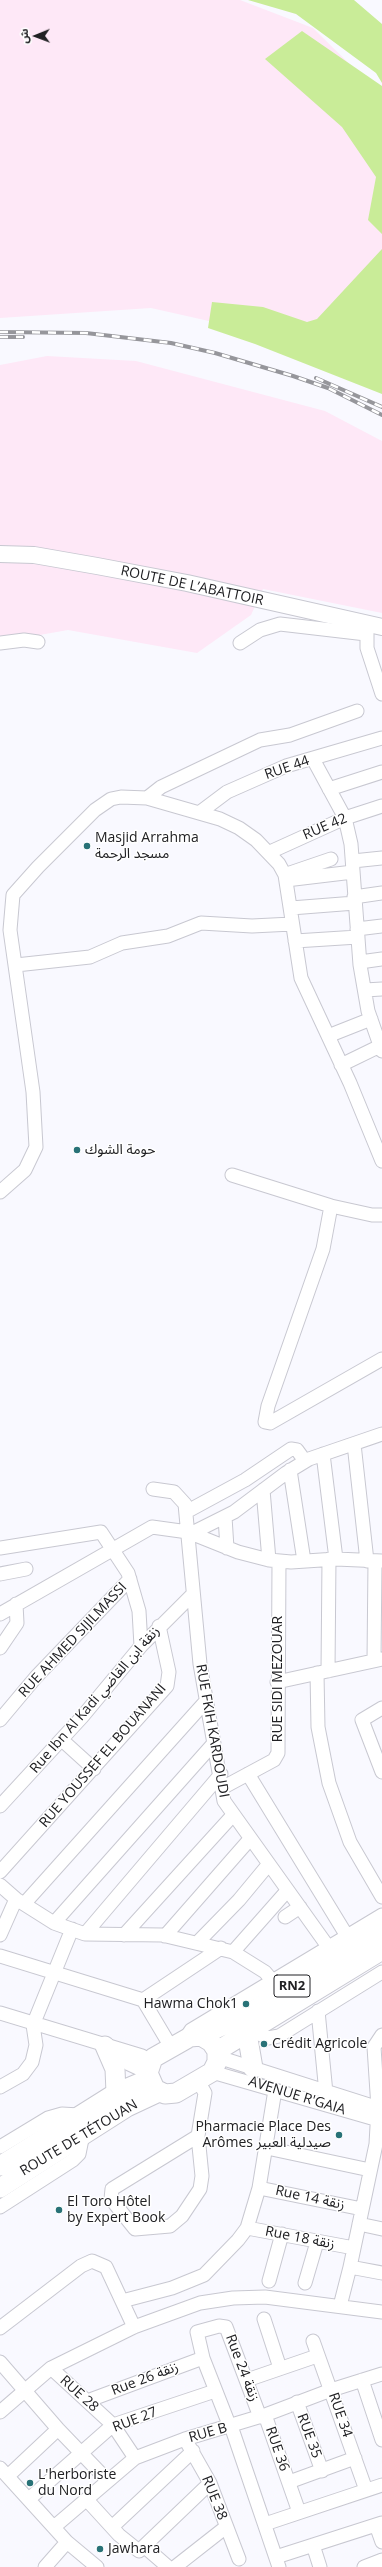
<!DOCTYPE html>
<meta charset="utf-8">
<style>
body{margin:0}
#map{position:relative;width:382px;height:2567px;overflow:hidden;background:#f9f9ff;font-family:"Open Sans","Noto Sans Arabic",sans-serif}
canvas{display:block}
.north{position:absolute;left:16px;top:16px;width:40px;height:40px;-webkit-text-stroke:3px #fff;paint-order:stroke;rotate:269deg;font-size:11px;font-weight:700;line-height:16px;text-align:center;color:#212124}
.north::after{content:'';display:block;margin:auto;width:14px;height:18px;background:#212124;clip-path:polygon(50% 0,100% 100%,50% 72%,0 100%)}
</style>
<div id="map">
<canvas width="382" height="2567"></canvas>
<div class="north">ش</div>
</div>
<script>
const c = document.querySelector('canvas').getContext('2d');
c.lineJoin = 'round';
function fillPath(path, color) {
  c.fillStyle = color;
  c.fill(path, 'evenodd');
}
function shape(rows) {
  const path = new Path2D();
  for (const r of rows) {
    path.moveTo(r[0], r[1]);
    for (let i = 2; i < r.length; i += 2) path.lineTo(r[i], r[i + 1]);
  }
  return path;
}
function stroke(path, color, width, dash) {
  c.strokeStyle = color;
  c.lineWidth = width;
  c.lineCap = dash ? 'butt' : 'round';
  c.setLineDash(dash || []);
  c.stroke(path);
}
function write(font, color, halo, rows, align = 'center') {
  c.font = font + ' "Open Sans","Noto Sans Arabic",sans-serif';
  c.lineWidth = 3;
  c.setLineDash([]);
  c.textBaseline = 'middle';
  c.strokeStyle = halo;
  c.fillStyle = color;
  for (const [text, x, y, turn = 0] of rows) {
    c.save();
    c.translate(x, y);
    c.rotate((+turn || 0) * Math.PI / 180);
    c.textAlign = isNaN(turn) ? turn : align;
    if (halo) c.strokeText(text, 0, 0);
    c.fillText(text, 0, 0);
    c.restore();
  }
}
fillPath(shape([
 [0,0,240,0,313,28,382,96,382,376,289,339,151,308,0,318],
 [47,356,136,361,325,411,382,441,382,613,263,589,251,615,197,653,68,630,0,642,0,365]
]), '#fee8f7');
fillPath(shape([
 [248,0,354,0,382,24,382,83,376,73,296,14],
 [302,31,382,86,382,234,368,220,376,177,342,127,265,59],
 [382,249,382,394,255,344,208,328,212,302,263,307,307,322,317,319]
]), '#c9ec98');
const minor = shape([
 [367,626,367,648,382,694],
 [0,643,24,640,38,642],
 [240,643,260,630,280,624,366,634],
 [313,759,345,818,351,844,360,965,368,1011,382,1051],
 [329,789,382,772],
 [147,798,161,787,260,740,290,735,357,711],
 [199,813,227,792,286,766,382,738],
 [270,852,345,818,382,806],
 [353,861,382,858],
 [287,874,331,859],
 [286,880,353,872],
 [354,897,382,893],
 [291,908,355,903],
 [357,929,382,926],
 [295,941,358,937],
 [360,962,382,959],
 [16,965,90,957,122,943,168,936,201,923,252,926,292,924],
 [365,990,382,989],
 [328,1036,371,1019],
 [341,1065,380,1046],
 [232,1175,331,1206,372,1215,382,1215],
 [0,1192,25,1170,36,1147,33,1092,10,930,13,895,38,867,95,810,111,799,121,797,147,798,220,819,239,828,256,840,279,864,285,875,301,978,350,1083,382,1161],
 [331,1206,323,1249,268,1406,265,1422,270,1423,382,1359],
 [354,1444,367,1561],
 [323,1454,336,1559],
 [290,1470,304,1561],
 [153,1489,174,1492,185,1504,200,1664,224,1801,329,1948],
 [263,1490,269,1560],
 [186,1512,245,1480,291,1449,297,1450,305,1461],
 [225,1517,227,1548],
 [192,1533,234,1512,286,1473,309,1459,382,1434],
 [0,1548,101,1532,128,1573,139,1611,141,1646],
 [0,1574,26,1569],
 [0,1614,152,1527,188,1532,238,1552,269,1560,291,1562,336,1559,382,1561],
 [0,1648,17,1623,16,1604],
 [374,1660,375,1561],
 [328,1671,329,1559],
 [317,1673,318,1727,329,1783,350,1842,382,1897],
 [277,1682,382,1659],
 [382,1708,362,1720,382,1772],
 [0,1720,36,1677,130,1579],
 [62,1740,94,1769],
 [248,1774,347,1936],
 [222,1788,274,1760,278,1753,279,1561],
 [0,1806,82,1717,141,1646,192,1595],
 [0,1872,167,1686,169,1672,159,1626],
 [0,1885,16,1899,54,1923,85,1934,162,1935,233,1952,265,1972,282,1992],
 [24,1904,206,1701],
 [285,1917,300,1907],
 [54,1923,214,1743],
 [85,1934,221,1774],
 [0,1935,16,1899],
 [124,1935,233,1815],
 [165,1936,250,1839],
 [197,1943,239,1900,268,1865],
 [233,1952,286,1892],
 [0,1956,143,2000,171,2047],
 [143,2000,221,1948],
 [318,2011,326,2093],
 [0,2013,142,2056,150,2062],
 [251,2030,268,2038,279,2036,382,1972],
 [185,2039,191,2030,382,1915],
 [112,2048,129,2064,148,2073],
 [218,2057,382,2109],
 [212,2072,382,2121],
 [198,2081,205,2093,198,2136,202,2176,200,2189,182,2216,170,2226,135,2229,111,2199,112,2189,198,2136],
 [0,2087,23,2074,32,2062,36,2045,33,2025,72,1929],
 [0,2147,48,2118,62,2114,79,2115],
 [267,2148,370,2170],
 [259,2188,362,2209],
 [0,2207,73,2160,79,2154,83,2134],
 [359,2224,382,2229],
 [247,2228,354,2248],
 [350,2267,382,2273],
 [269,2281,282,2234],
 [305,2283,317,2242],
 [122,2301,172,2288,204,2275,238,2240,247,2228,259,2188,275,2090],
 [340,2306,350,2267,376,2144,378,2108,374,2047,382,2035],
 [264,2319,280,2368],
 [0,2328,81,2266,92,2261,106,2267,134,2327],
 [313,2341,366,2490],
 [0,2362,58,2429,108,2481],
 [51,2368,113,2425,135,2458],
 [247,2380,317,2356],
 [362,2380,382,2440],
 [87,2401,203,2358],
 [297,2402,322,2471],
 [0,2412,51,2368,134,2327,200,2303,233,2298,265,2297,382,2312],
 [265,2415,299,2512],
 [231,2426,279,2567],
 [230,2427,203,2358,197,2332,219,2326,226,2327,260,2417],
 [185,2439,210,2483,239,2559],
 [0,2468,67,2542,97,2567],
 [8,2476,58,2429],
 [289,2482,355,2458],
 [29,2499,113,2425,215,2391],
 [87,2500,119,2535,139,2551,210,2483],
 [265,2524,382,2485],
 [376,2525,382,2542],
 [54,2527,135,2458,185,2439,265,2415,331,2390,382,2374],
 [112,2527,193,2451],
 [313,2545,320,2567],
 [145,2547,168,2567],
 [276,2557,382,2523],
 [45,2567,67,2542],
 [175,2567,226,2527],
 [364,2567,382,2560]
]);
const major = shape([
 [0,554,34,555,97,566,187,583,382,627]
]);
const highway = shape([
 [247,2033,253,2068],
 [201,2036,249,2013,382,1931],
 [201,2036,211,2042,217,2051,217,2062,212,2072,176,2093,165,2094,155,2089,148,2073,153,2058,190,2037,201,2036],
 [105,2046,115,2069,116,2093],
 [217,2051,382,1950],
 [0,2166,116,2093,149,2079],
 [0,2188,127,2107,159,2092]
]);
stroke(minor, '#c8c8d1', 15);
stroke(major, '#c8c8d1', 18);
stroke(highway, '#c8c8d1', 21);
stroke(minor, '#fff', 13);
stroke(major, '#fff', 16);
stroke(highway, '#fff', 19);
const rail = shape([
 [0,332,86,333,171,343,215,353,293,376,328,388,382,415],
 [0,337,23,337],
 [316,378,382,407]
]);
stroke(rail, '#96969b', 4);
stroke(rail, '#fff', 2.5, [8]);
for (const [x, y, r, color] of [
 [87,846,4,"#287277"],
 [77,1150,4,"#287277"],
 [246,2004,4,"#287277"],
 [264,2044,4,"#287277"],
 [339,2135,4,"#287277"],
 [59,2210,4,"#287277"],
 [30,2483,4,"#287277"],
 [100,2549,4,"#287277"]
]) {
  const dot = new Path2D();
  dot.arc(x, y, r, 0, 2 * Math.PI);
  c.fillStyle = color;
  c.fill(dot);
  stroke(dot, '#fff', 1.5);
}
for (const [x, y, w] of [
 [292,1986,36]
]) {
  const box = new Path2D();
  box.roundRect(x - w / 2, y - 11, w, 22, 3);
  c.fillStyle = '#fff';
  c.fill(box);
  stroke(box, '#212124', 1);
}
write('bold 13px', '#212124', null, [
 ["RN2",292,1986]
]);
write('14px', '#212124', '#fff', [
 ["ROUTE DE L’ABATTOIR",192,586,12],
 ["RUE 44",287,768,-19],
 ["RUE 42",325,827,-23],
 ["RUE AHMED SIJILMASSI",73,1640,-47],
 ["RUE SIDI MEZOUAR",278,1679,-90],
 ["Rue Ibn Al Kadi زنقة ابن القاضي",95,1700,-49],
 ["RUE FKIH KARDOUDI",212,1731,80],
 ["RUE YOUSSEF EL BOUANANI",103,1756,-49],
 ["AVENUE R'GAIA",297,2096,17],
 ["ROUTE DE TÉTOUAN",79,2138,-31],
 ["Rue 14 زنقة",310,2198,12],
 ["Rue 18 زنقة",300,2238,11],
 ["Rue 24 زنقة",242,2368,69],
 ["Rue 26 زنقة",145,2379,-21],
 ["RUE 28",79,2394,42],
 ["RUE 34",340,2415,71],
 ["RUE 27",135,2420,-21],
 ["RUE B",208,2433,-16],
 ["RUE 35",309,2436,70],
 ["RUE 36",277,2449,71],
 ["RUE 38",214,2498,68]
]);
write('14px', '#212124', '#fff', [
 ["Masjid Arrahma",95,838],
 ["مسجد الرحمة",95,854],
 ["حومة الشوك",85,1150],
 ["Hawma Chok1",238,2004,"right"],
 ["Crédit Agricole",272,2044],
 ["Pharmacie Place Des",331,2127,"right"],
 ["Arômes صيدلية العبير",331,2143,"right"],
 ["El Toro Hôtel",67,2202],
 ["by Expert Book",67,2218],
 ["L'herboriste",38,2475],
 ["du Nord",38,2491],
 ["Jawhara",108,2549]
], 'left');
</script>
